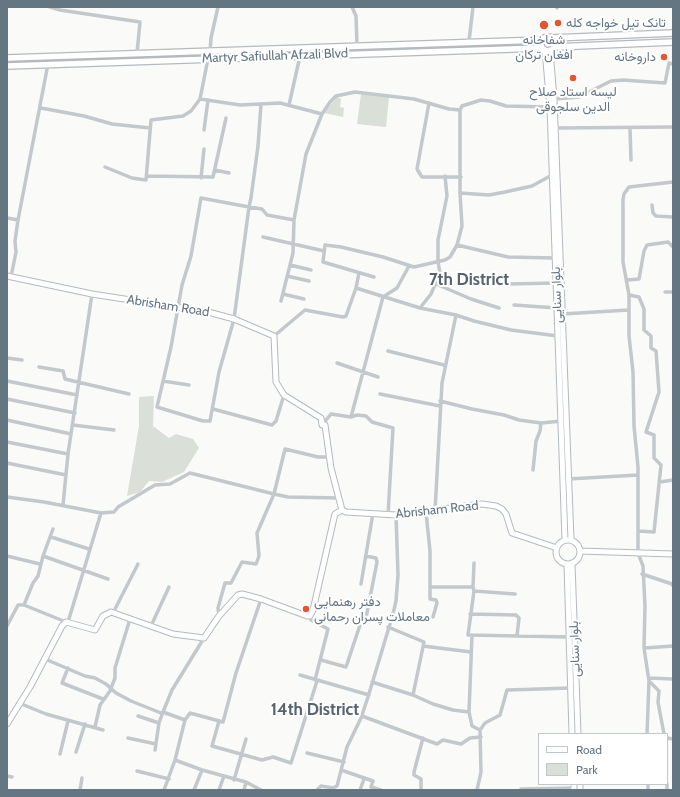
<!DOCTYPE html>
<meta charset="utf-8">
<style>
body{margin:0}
#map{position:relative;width:680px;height:797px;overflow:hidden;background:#fafaf8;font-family:Cabin,sans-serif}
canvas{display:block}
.frame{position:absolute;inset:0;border:8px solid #657683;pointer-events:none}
.legend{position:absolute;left:538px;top:733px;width:130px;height:52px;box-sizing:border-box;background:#fff;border:1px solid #c1c8cd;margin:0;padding:5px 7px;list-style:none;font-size:12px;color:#657683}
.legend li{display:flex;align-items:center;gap:8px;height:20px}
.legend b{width:20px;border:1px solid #c1c8cd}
</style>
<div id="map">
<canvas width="680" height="797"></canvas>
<div class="frame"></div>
<ul class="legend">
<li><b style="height:5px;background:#fff"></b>Road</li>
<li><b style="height:11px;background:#dadfd7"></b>Park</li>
</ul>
</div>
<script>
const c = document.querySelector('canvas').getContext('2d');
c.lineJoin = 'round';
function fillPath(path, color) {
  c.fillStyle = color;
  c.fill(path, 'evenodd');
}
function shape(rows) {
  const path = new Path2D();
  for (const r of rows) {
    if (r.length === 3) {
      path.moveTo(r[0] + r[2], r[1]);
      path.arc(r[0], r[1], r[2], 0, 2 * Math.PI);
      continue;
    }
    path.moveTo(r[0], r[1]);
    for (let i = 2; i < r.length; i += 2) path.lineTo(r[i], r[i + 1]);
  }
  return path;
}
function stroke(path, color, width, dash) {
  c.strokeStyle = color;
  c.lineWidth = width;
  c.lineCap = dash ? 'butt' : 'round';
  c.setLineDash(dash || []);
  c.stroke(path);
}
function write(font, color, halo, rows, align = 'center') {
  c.font = font + ' Cabin,Vazirmatn,sans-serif';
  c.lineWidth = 4;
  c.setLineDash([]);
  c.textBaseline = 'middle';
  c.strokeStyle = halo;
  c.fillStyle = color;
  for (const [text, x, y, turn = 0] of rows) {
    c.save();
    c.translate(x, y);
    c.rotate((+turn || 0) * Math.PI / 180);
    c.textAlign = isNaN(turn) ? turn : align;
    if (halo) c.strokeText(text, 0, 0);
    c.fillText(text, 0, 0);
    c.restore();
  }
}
fillPath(shape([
 [361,94,389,97,386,127,357,124],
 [337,97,341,99,340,107,344,108,343,117,324,113],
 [154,396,153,426,169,438,176,434,193,439,199,448,184,472,162,482,149,481,140,492,127,496,139,426,139,397]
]), '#dadfd7');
const secondary = shape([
 [545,50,550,107,565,540],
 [550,50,554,99,571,540],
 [7,276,92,294,208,312,234,319,274,336,276,382,284,395,321,418,322,425,325,425,331,468,342,510],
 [342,510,346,512,396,515,482,504,496,506,502,509,506,514,512,533,557,548],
 [568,552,12],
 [580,551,673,554],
 [572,563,578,734],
 [567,564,572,734],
 [7,724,30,687,62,626,66,622,95,630,103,616,111,612,173,634,204,638,219,616,238,595,242,594,261,599,307,616,310,616,313,610,334,518,335,514,342,510],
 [574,784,574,790],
 [580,784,580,790]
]);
const primary = shape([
 [548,44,7],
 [552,38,673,33],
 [554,47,673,42],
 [7,58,542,40],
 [7,66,542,48]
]);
stroke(secondary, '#b3babf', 7);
stroke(primary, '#b5babe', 8);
stroke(shape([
 [50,7,60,10,140,22,137,53],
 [352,7,356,16,357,45],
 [557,8,557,7],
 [469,41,473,7],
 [210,51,211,38,218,7],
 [200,99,240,105,280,103,322,114],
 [554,99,579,97,611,81,623,80,665,83,669,63,673,64],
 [429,103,417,169,422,177,461,177],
 [261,104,258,146,251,198,249,207,234,319,219,372,210,421,203,421,157,407,171,347,182,285,191,256,201,198,249,207,262,209,267,215,294,220],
 [289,105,300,56],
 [41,108,84,116,112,124,150,128],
 [555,128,673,127],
 [630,129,631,160],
 [204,130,208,100],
 [105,167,132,178,146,180,151,120,183,116,191,111,200,99,208,59],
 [215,170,229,173],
 [147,176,213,177,226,118],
 [201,178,204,149],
 [460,193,489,195,505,192,532,186,552,175],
 [652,205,653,213,656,216,673,217],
 [7,218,18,220],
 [263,237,324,251],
 [457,245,508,257,555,258],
 [290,265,311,270],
 [287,276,309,281],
 [11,277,16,252,15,241,18,220,48,64],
 [374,277,323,262,325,245,341,247,383,257,414,267,445,260,450,257,457,245,462,226,460,193,460,110,462,106,481,100,490,101,506,106,550,107],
 [627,280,639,279,644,251,647,245,668,242,673,247],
 [436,284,471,299,499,308],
 [508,284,556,283],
 [356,288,359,273],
 [665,292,673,292],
 [283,294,304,299],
 [629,295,639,297,644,309,644,330,651,336,651,348,656,351,659,392,646,432,654,435,654,458,661,465,654,532,639,531],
 [281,301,293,253,294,220,306,154,322,114,330,102,336,96,355,92,414,99,449,109,460,110],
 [514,305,557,308],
 [420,308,431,294,440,273,438,262,438,240,447,196,445,176],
 [562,314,629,310],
 [274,336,305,310,343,317,346,316,356,288,420,308,456,315,474,321,511,330,558,336],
 [388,351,444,365],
 [7,358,22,360],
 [337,363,378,377],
 [39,367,63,371,65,379,129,394],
 [7,381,77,395],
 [163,381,189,385],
 [380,394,440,406],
 [7,399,75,413],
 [440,401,472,409,504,415,519,420,541,423,562,421],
 [213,409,272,425,276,421,284,395],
 [351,417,383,297,397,288,409,266],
 [7,420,71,434],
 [73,425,114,430],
 [322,425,331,414,351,417,357,415,366,416,372,422,393,428,388,515],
 [7,442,68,454],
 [7,463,66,475],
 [533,470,536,441,540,431,541,423],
 [568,479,638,475],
 [660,482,673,480],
 [7,497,44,502,101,513],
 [63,505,68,454,92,294],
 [435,511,442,383,456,315],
 [426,512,430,551,430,587,473,587,474,591,468,635,569,637],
 [51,537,89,549],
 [7,556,40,564],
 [43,556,108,579],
 [642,574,672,584,673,586],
 [361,584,373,513],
 [430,587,430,599,436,600,437,603,433,617],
 [473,587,474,563],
 [474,591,515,594],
 [24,605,33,583,38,576,43,556,53,529],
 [113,613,138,564],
 [470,614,516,615,519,618,517,636],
 [219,616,218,608,225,583,231,583,242,562,256,564,259,556,257,533,274,494,285,449,318,457,330,457],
 [310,616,311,620,328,629,315,680],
 [68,622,101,513,114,512,118,507,155,485,170,484,190,473,274,494,288,497,338,498],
 [7,626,18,605,24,605,66,622],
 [151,626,169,587],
 [388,627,424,642,413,695],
 [472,635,469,712,472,726,480,730],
 [423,646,471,652],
 [644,648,673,646],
 [45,659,85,676,95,678,106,684,116,693,131,701,161,713,163,712,159,723,155,750],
 [321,660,346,667,361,622,366,618,377,562,376,558,366,556],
 [68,668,62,683,103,699],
 [300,675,369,695],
 [649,678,673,679],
 [372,682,413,695,433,704,453,710,469,712],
 [19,703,46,714,103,730],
 [138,716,159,723],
 [362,716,437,744,443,740,461,744,470,738,481,737],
 [185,720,190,713,223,722,236,673,261,599],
 [219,721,212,746,262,760,273,757,291,763,317,681],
 [95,727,100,705,110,691,115,678,115,668,130,619],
 [647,734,649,681],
 [664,734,658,702,659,691,649,681,644,648,645,606,643,566,638,553,638,467,634,426,633,372,629,336,629,295,623,262,623,200,624,194,629,187,673,182],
 [128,738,156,744],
 [667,738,673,739],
 [76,752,85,724],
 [307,753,344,762],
 [60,754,68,721],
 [175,760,202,770,246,782,261,790],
 [341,770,373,781,371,787,381,790],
 [137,771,169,779],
 [7,776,12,777],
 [234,780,246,739],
 [648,784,648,790],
 [667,784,667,790],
 [521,789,574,788],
 [80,790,82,778],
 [164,790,175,760,185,720,163,712,172,690,204,638],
 [194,790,202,770],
 [219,790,224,776],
 [244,790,246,782],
 [317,790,321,786,333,788,337,786,347,747,361,718,368,697,393,614,396,601,398,575,396,515],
 [360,790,364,779],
 [421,790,421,779,414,775,414,772,423,738],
 [477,790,481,772,480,730,485,723,500,715,507,690,571,688]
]), '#c3c8cc', 3.5);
stroke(secondary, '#fff', 5);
stroke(primary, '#fff', 5.5);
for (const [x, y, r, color] of [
 [558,23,4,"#e4572e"],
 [544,25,5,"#e4572e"],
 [664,57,4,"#e4572e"],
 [573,78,4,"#e4572e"],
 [306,609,4,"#e4572e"]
]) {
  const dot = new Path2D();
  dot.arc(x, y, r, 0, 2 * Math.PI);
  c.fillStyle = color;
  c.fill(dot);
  stroke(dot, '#fff', 1.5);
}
write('13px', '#657683', '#fff', [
 ["تانک تیل خواجه کله",566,23],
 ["شفاخانه",544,40,"center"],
 ["افغان ترکان",544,55,"center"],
 ["داروخانه",656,57,"right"],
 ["لیسه استاد صلاح",573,92,"center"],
 ["الدین سلجوقی",573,107,"center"],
 ["دفتر رهنمایی",314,602],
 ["معاملات پسران رحمانی",314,617]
], 'left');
write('13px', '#657683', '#fff', [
 ["Martyr Safiullah Afzali Blvd",275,56,-2],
 ["بلوار سنایی",557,295,-92],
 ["Abrisham Road",168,306,9],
 ["Abrisham Road",437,510,-6],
 ["بلوار سنایی",575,649,-92]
]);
write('bold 17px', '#57646e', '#fff', [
 ["7th District",469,280],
 ["14th District",315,710]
]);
</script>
